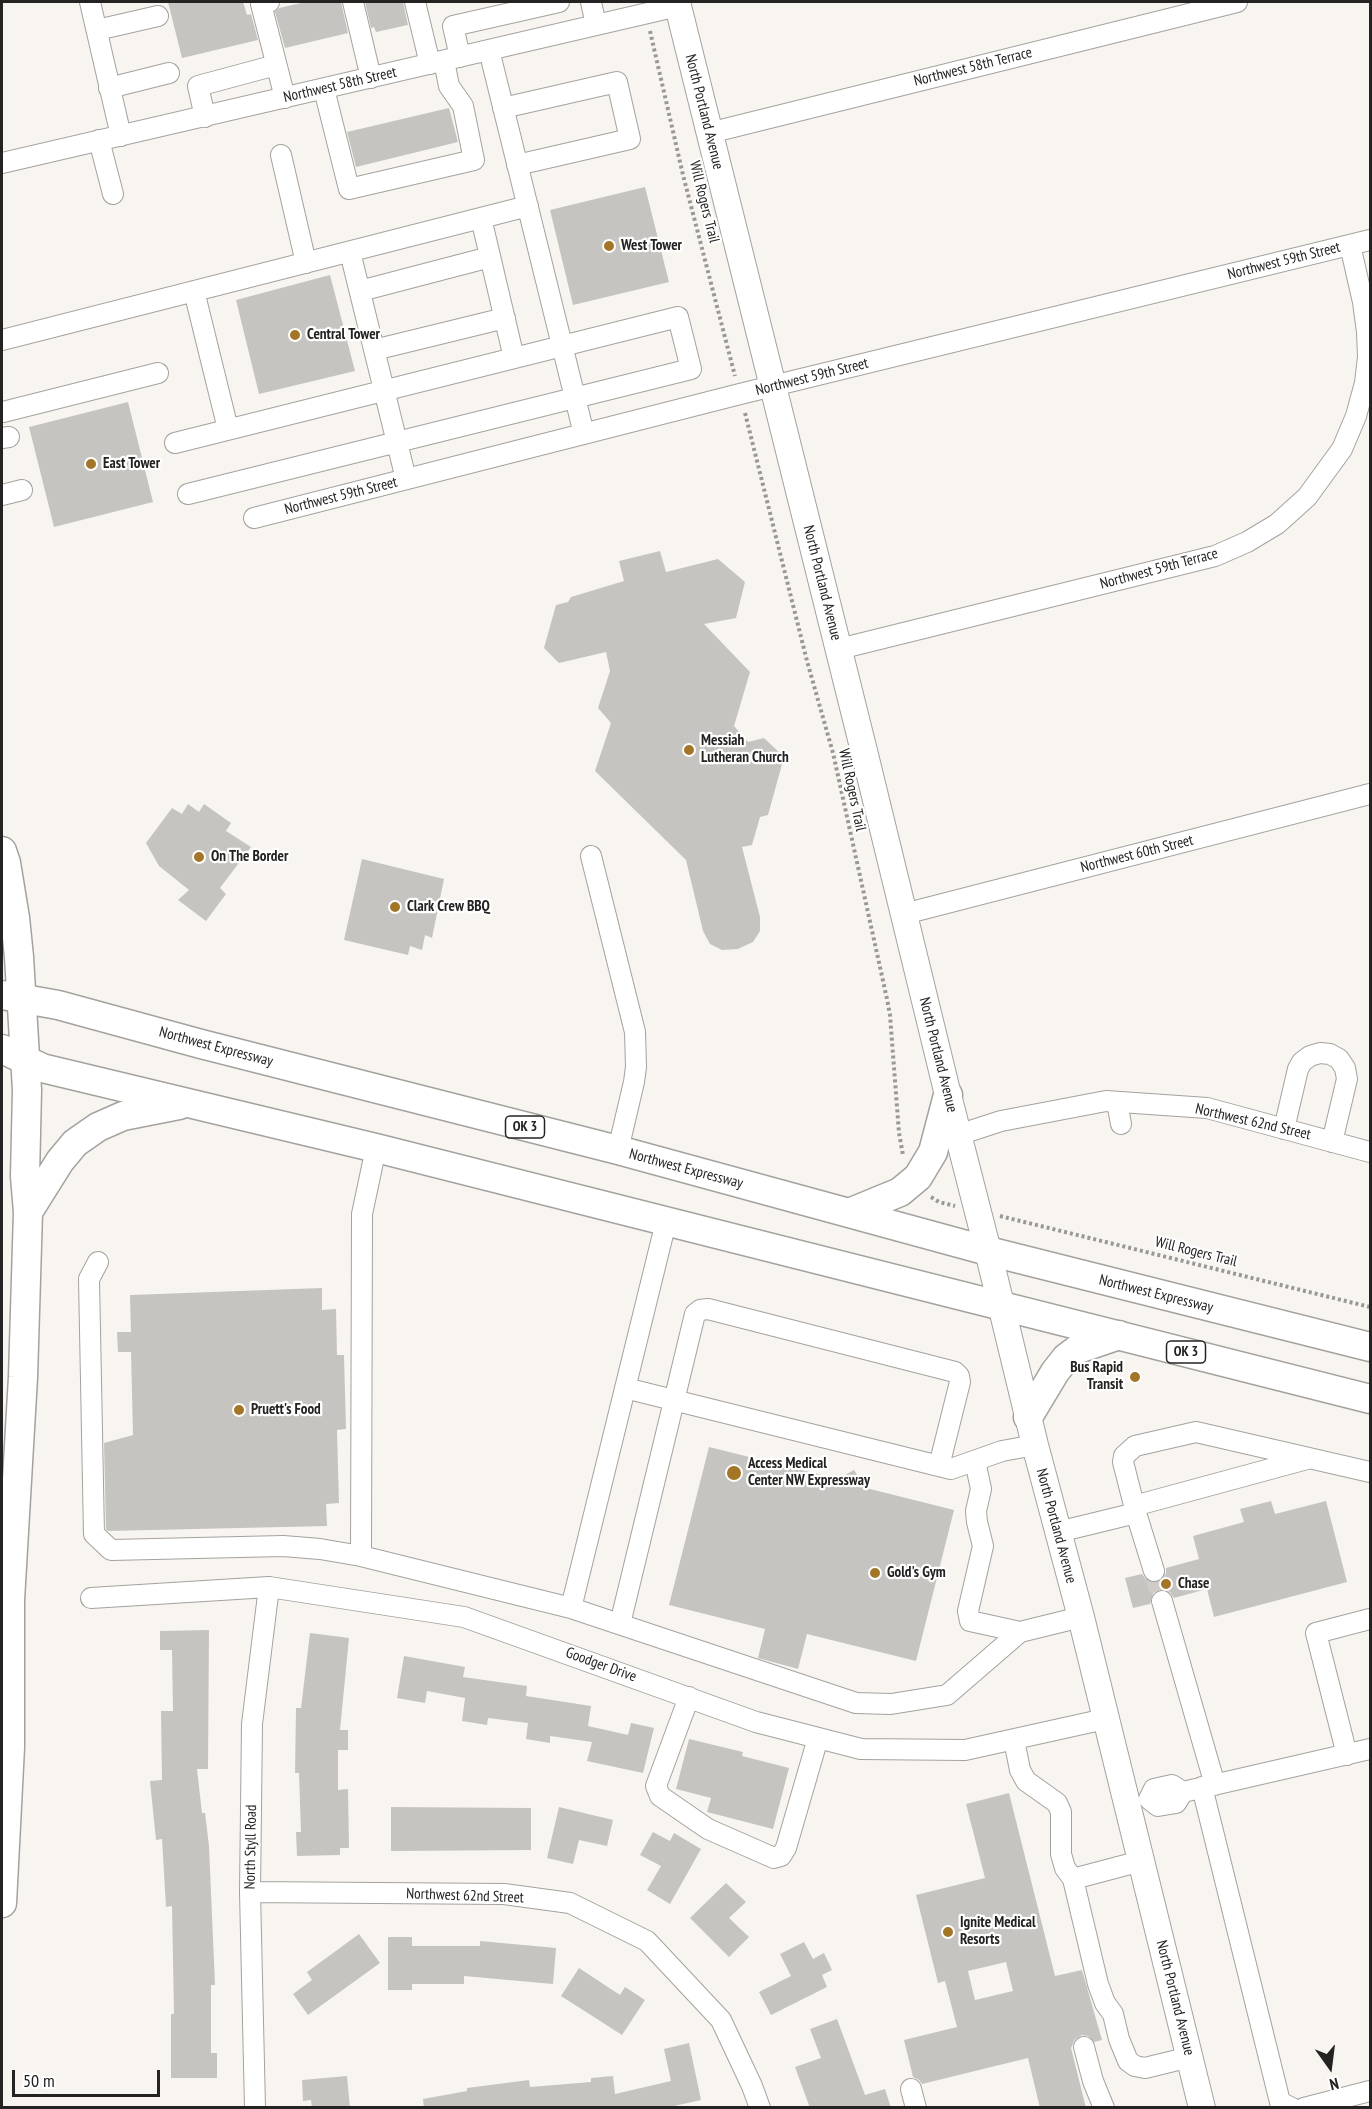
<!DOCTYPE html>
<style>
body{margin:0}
#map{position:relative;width:1372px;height:2109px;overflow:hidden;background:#f8f5f1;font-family:"PT Sans Narrow",sans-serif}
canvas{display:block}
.frame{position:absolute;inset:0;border:3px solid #242322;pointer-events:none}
.north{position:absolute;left:1300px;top:2037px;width:60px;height:60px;-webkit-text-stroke:4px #fff;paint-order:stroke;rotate:166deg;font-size:16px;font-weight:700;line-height:24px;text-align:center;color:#242322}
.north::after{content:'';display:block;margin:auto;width:21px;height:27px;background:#242322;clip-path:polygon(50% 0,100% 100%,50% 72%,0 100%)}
.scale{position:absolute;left:12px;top:2070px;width:148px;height:27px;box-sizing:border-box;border:3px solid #242322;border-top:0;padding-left:8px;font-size:18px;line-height:21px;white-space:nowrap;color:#242322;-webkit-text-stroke:4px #fff;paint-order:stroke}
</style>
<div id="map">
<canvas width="1372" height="2109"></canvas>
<div class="frame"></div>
<div class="north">N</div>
<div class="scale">50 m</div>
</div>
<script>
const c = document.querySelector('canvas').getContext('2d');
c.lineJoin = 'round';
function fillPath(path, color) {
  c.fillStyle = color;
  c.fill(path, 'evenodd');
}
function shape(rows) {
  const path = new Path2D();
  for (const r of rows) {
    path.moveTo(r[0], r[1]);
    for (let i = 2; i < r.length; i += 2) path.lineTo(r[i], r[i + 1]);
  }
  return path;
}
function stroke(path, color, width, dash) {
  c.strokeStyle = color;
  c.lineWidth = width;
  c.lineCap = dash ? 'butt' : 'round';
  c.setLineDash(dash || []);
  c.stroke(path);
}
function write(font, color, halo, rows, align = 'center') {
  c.font = font + ' "PT Sans Narrow",sans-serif';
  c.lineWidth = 4.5;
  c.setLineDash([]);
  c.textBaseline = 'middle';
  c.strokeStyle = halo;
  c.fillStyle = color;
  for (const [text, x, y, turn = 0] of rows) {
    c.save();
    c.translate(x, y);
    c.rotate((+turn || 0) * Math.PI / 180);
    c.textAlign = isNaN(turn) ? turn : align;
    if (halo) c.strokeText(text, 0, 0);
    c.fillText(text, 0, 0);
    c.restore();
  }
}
fillPath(shape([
 [168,2,243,2,247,15,251,14,258,40,182,58],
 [306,2,341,2,348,33,285,48,275,12,279,8],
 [365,2,403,2,408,25,376,32,374,27,371,28],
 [449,108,458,142,356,167,347,132],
 [645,187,669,282,573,305,550,210],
 [330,275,355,371,259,394,236,300],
 [128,402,153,502,54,527,29,427],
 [660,551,666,572,718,559,745,582,736,618,704,624,750,672,734,726,748,742,764,738,784,757,768,815,760,817,752,845,742,847,760,917,760,931,753,942,738,949,722,950,710,944,703,931,686,860,595,771,611,723,598,708,610,671,606,652,559,663,544,648,556,605,568,602,571,597,624,581,619,561],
 [188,804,199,812,204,804,231,823,226,831,251,847,220,888,226,894,206,921,178,900,189,890,159,866,146,843,172,808,182,814],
 [362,859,444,879,432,938,425,935,422,950,410,946,408,955,344,940],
 [322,1288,322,1310,336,1309,337,1355,344,1355,346,1429,337,1430,339,1503,326,1504,327,1526,108,1531,106,1529,104,1443,133,1435,131,1352,118,1352,117,1332,131,1332,130,1295],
 [709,1447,838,1479,854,1470,866,1488,954,1510,916,1661,807,1634,798,1669,758,1658,765,1629,669,1605],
 [1271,1501,1275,1514,1326,1501,1347,1582,1214,1617,1207,1589,1174,1598,1170,1592,1159,1589,1153,1593,1150,1604,1133,1608,1125,1578,1142,1574,1146,1580,1152,1583,1158,1582,1166,1574,1166,1568,1199,1559,1193,1536,1244,1522,1240,1509],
 [209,1630,208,1769,197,1769,202,1813,205,1813,209,1846,215,1985,211,1985,211,2053,217,2053,217,2078,171,2078,171,2014,174,2014,172,1906,166,1907,162,1839,156,1840,150,1781,162,1780,161,1711,173,1711,172,1650,160,1650,160,1631],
 [310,1633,349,1638,340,1730,348,1730,348,1750,338,1750,338,1790,348,1789,349,1848,340,1848,340,1855,297,1856,296,1832,301,1832,299,1773,295,1773,296,1708,301,1708],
 [404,1656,465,1667,463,1677,527,1686,526,1696,591,1706,588,1726,628,1735,631,1723,654,1728,643,1773,587,1761,592,1742,550,1736,550,1743,526,1739,528,1723,488,1718,487,1725,462,1721,465,1698,427,1691,425,1703,397,1698],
 [689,1739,743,1752,742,1756,789,1768,773,1829,707,1812,711,1798,676,1789],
 [1009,1793,1055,1976,1082,1970,1102,2040,1094,2042,1088,2036,1082,2035,1075,2039,1071,2048,1086,2108,1040,2108,1028,2058,922,2084,919,2080,913,2077,904,2040,957,2027,945,1981,938,1983,916,1895,985,1878,966,1804],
 [1006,1962,1013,1991,975,2000,968,1971],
 [391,1807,531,1808,531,1850,391,1851],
 [559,1807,613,1820,607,1846,579,1840,573,1864,547,1858],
 [653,1832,670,1841,674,1833,701,1849,670,1904,647,1890,661,1866,640,1855],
 [726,1883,746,1902,729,1918,749,1937,729,1957,690,1918],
 [359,1934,380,1963,308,2015,293,1994,312,1980,307,1972],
 [388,1937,412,1937,412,1946,480,1946,480,1941,556,1948,553,1984,464,1976,464,1984,412,1984,412,1990,388,1990],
 [804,1942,813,1959,824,1953,832,1970,822,1975,827,1987,771,2015,759,1992,791,1976,780,1954],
 [579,1968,620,1995,625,1987,645,2000,622,2035,561,1996],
 [837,2019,865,2095,885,2089,891,2108,810,2108,795,2067,821,2058,810,2029],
 [689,2043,701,2100,665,2108,424,2108,423,2099,467,2091,467,2088,529,2080,530,2087,591,2082,591,2078,613,2076,615,2094,671,2081,664,2049],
 [347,2076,350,2108,312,2108,311,2100,303,2101,302,2080]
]), '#c6c4c0');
stroke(shape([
 [1154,1571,1162,1601]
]), '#cecbc8', 20, [20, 10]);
const minor = shape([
 [90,2,121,136],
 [269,2,261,4,285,98],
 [353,2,371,78],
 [415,2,430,64],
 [591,2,596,25],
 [97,30,158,16],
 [489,50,584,434],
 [460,57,453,26,559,2],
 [109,88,169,73],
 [324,89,349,189,474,160,463,106,449,86,444,61],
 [503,108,617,82,630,139,517,165],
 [205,117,198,86,276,65],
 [709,133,1237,2],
 [99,140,113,194],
 [281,155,306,263],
 [2,163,678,6],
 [481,218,514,358],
 [350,252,406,479],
 [194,291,228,429],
 [360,291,490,257],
 [2,340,528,206],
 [374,350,505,318],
 [3,412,158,373],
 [2,438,9,437],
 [175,443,678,317,691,369,188,494],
 [2,495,22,490],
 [254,518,740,394,1370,240],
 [839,649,1215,556,1247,542,1277,524,1307,497,1342,449,1356,416,1365,383,1368,357,1367,332,1363,302,1350,245],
 [591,856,635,1032,636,1067,634,1082,618,1150],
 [904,914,1370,794],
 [1117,1102,1121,1124],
 [1284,1129,1298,1069,1302,1062,1310,1056,1320,1053,1330,1054,1339,1059,1345,1068,1347,1079,1332,1142],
 [958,1135,1001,1121,1106,1101,1207,1108,1370,1152],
 [376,1148,362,1214,361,1556,571,1608,856,1703,891,1704,947,1695,1020,1632,1081,1617],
 [98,1262,89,1279,94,1534,111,1550,283,1546,320,1549,361,1556],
 [625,1388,951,1469,1002,1451,1035,1445],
 [975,1461,981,1489,976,1511,977,1522,983,1546,968,1611,970,1621,1020,1632],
 [1134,1506,1307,1459],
 [1136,1513,1154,1571],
 [1058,1532,1136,1513,1123,1462,1124,1456,1135,1446,1196,1432,1370,1472],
 [91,1598,269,1587,464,1617,756,1722,861,1749,965,1750,1105,1719],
 [1162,1601,1215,1785],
 [571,1608,666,1222],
 [620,1624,695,1314,700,1310,708,1309,955,1372,959,1376,960,1382,939,1466],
 [689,1697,656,1786,660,1796,708,1829,774,1858,781,1856,786,1848,818,1738],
 [1014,1740,1020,1770,1026,1781,1057,1803,1061,1812,1061,1854,1065,1868,1073,1879],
 [1347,1755,1316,1633,1370,1619],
 [1172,1785,1183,1792,1176,1803,1158,1806,1149,1799,1154,1789,1172,1785],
 [1202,1787,1280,2102,1292,2108],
 [1183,1792,1370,1749],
 [1141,1861,1073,1879,1098,1984,1105,2003,1113,2014,1119,2039,1128,2061,1135,2066,1145,2068,1190,2057],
 [250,1892,504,1894,570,1903,647,1941,721,2020,752,2086,760,2108],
 [1084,2047,1093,2081,1104,2108],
 [911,2089,916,2108],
 [255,2108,250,1892,252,1724,269,1587],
 [1304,2108,1370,2091]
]);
const major = shape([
 [677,2,865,755,948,1095,988,1251,1035,1445,1081,1617,1202,2108]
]);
const highway = shape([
 [2,851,6,863,15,918,19,957,27,1090,25,1176,28,1212,23,1377,10,1600,10,1747,2,1903],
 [2,995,58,1005,201,1044,618,1150,988,1251,1370,1347],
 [2,1049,42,1068,376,1148,1370,1399],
 [28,1212,60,1161,75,1143,98,1127,123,1116,179,1105],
 [849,1213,900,1192,918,1177,933,1152,948,1095],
 [1028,1417,1055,1372,1066,1358,1078,1349,1119,1335]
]);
stroke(minor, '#a4a29e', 22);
stroke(major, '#a4a29e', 28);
stroke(highway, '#a4a29e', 31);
stroke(shape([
 [650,31,683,175,735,376],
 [745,413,807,661,833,753,887,999,890,1015,899,1133,903,1155],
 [931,1197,939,1202,955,1206],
 [1000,1216,1370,1307]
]), '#9a9896', 4, [3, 3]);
stroke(minor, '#fff', 20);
stroke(major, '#fff', 26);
stroke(highway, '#fff', 28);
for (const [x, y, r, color] of [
 [609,246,6,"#a37527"],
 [295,335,6,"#a37527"],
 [91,464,6,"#a37527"],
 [689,750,6,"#a37527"],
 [199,857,6,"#a37527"],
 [395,907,6,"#a37527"],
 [1135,1377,6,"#a37527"],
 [239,1410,6,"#a37527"],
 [734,1473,8,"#a37527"],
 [875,1573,6,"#a37527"],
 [1166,1584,6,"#a37527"],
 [948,1932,6,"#a37527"]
]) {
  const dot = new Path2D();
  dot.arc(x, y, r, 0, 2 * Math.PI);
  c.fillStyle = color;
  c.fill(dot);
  stroke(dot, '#fff', 2);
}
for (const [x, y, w] of [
 [525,1127,39],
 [1186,1352,39]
]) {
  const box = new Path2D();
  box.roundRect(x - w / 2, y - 11, w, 22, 4.5);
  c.fillStyle = '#fff';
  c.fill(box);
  stroke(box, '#242322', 1.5);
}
write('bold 14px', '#242322', null, [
 ["OK 3",525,1127],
 ["OK 3",1186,1352]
]);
write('15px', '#242322', '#fff', [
 ["Northwest 58th Terrace",973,67,-14],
 ["Northwest 58th Street",340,85,-13],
 ["North Portland Avenue",704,112,76],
 ["Will Rogers Trail",704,202,76],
 ["Northwest 59th Street",1284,261,-14],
 ["Northwest 59th Street",812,377,-14],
 ["Northwest 59th Street",341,496,-14],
 ["Northwest 59th Terrace",1159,569,-15],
 ["North Portland Avenue",822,583,76],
 ["Will Rogers Trail",852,790,78],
 ["Northwest 60th Street",1137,854,-14],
 ["Northwest Expressway",216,1047,15],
 ["North Portland Avenue",938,1055,76],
 ["Northwest 62nd Street",1253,1122,13],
 ["Northwest Expressway",686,1169,15],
 ["Will Rogers Trail",1196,1252,14],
 ["Northwest Expressway",1156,1294,14],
 ["North Portland Avenue",1056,1526,75],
 ["Goodger Drive",601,1665,20],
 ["North Styll Road",251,1847,-89],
 ["Northwest 62nd Street",465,1896,2],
 ["North Portland Avenue",1175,1998,76]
]);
write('bold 15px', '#242322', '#fff', [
 ["West Tower",621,246],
 ["Central Tower",307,335],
 ["East Tower",103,464],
 ["Messiah",701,741],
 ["Lutheran Church",701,758],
 ["On The Border",211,857],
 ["Clark Crew BBQ",407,907],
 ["Bus Rapid",1123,1368,"right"],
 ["Transit",1123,1385,"right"],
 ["Pruett's Food",251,1410],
 ["Access Medical",748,1464],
 ["Center NW Expressway",748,1481],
 ["Gold's Gym",887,1573],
 ["Chase",1178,1584],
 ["Ignite Medical",960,1923],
 ["Resorts",960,1940]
], 'left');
</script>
